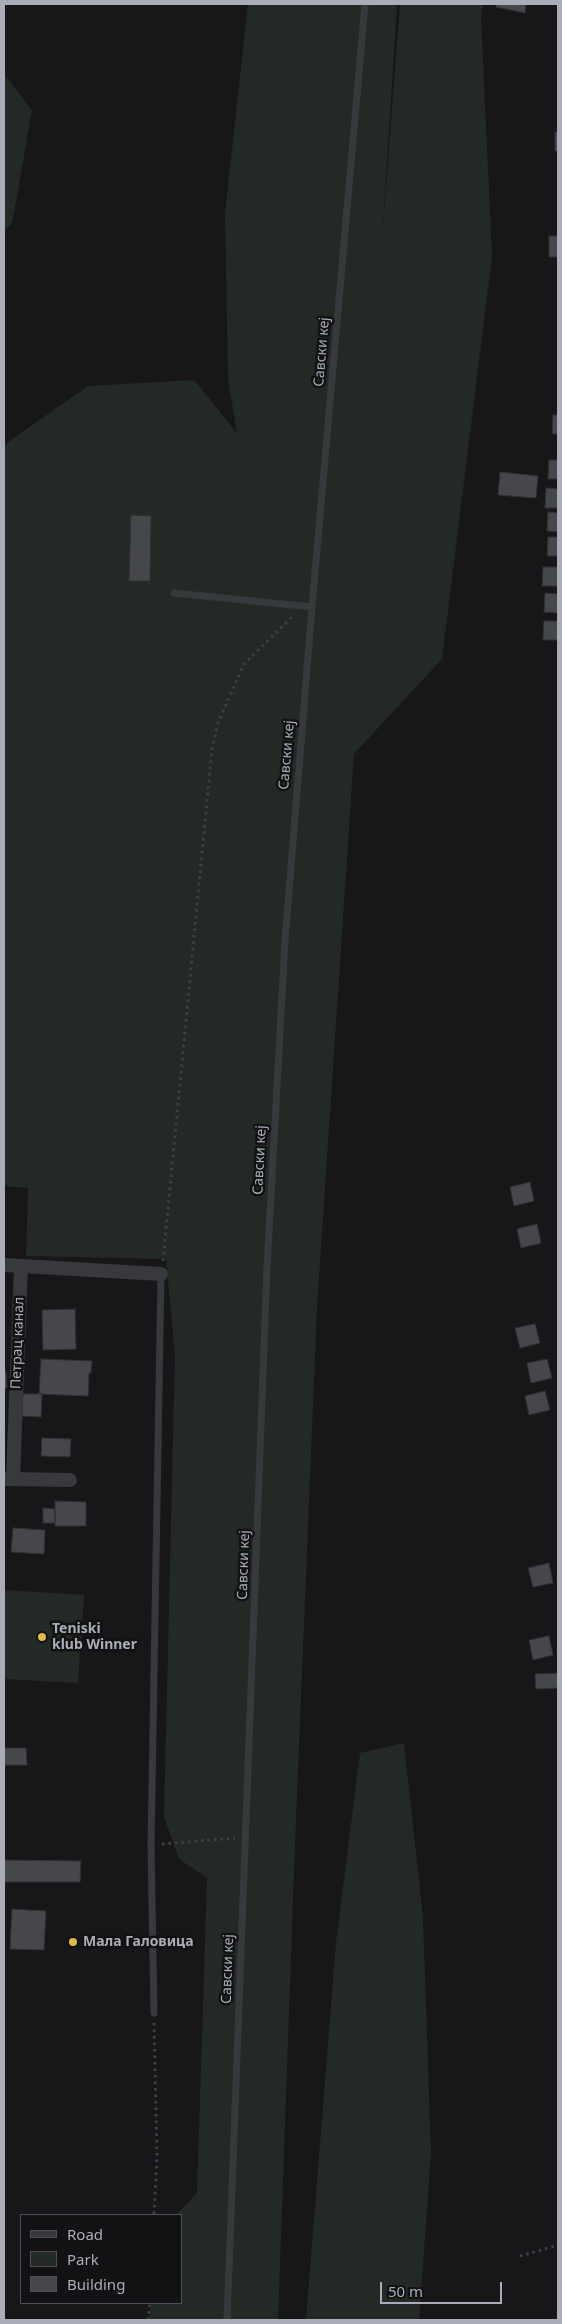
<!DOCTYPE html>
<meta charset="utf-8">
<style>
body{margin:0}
#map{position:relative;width:562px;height:2324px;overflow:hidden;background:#171719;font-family:"Noto Sans",sans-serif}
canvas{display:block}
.frame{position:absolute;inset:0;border:5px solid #aaadb7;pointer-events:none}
.legend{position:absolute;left:20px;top:2214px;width:162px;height:90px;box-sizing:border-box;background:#121214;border:1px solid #4f5055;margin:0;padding:6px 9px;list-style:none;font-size:15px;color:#aaadb7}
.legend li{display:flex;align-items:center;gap:10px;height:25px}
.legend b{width:25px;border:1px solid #4f5055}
.scale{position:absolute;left:380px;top:2282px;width:122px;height:22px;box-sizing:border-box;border:2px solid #aaadb7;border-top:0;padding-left:6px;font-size:15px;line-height:18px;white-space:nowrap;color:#aaadb7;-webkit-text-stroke:4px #121214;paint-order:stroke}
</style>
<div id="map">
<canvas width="562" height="2324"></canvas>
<div class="frame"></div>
<ul class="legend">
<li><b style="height:6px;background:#38393d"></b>Road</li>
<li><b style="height:14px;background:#232a25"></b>Park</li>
<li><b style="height:14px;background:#46474b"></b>Building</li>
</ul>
<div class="scale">50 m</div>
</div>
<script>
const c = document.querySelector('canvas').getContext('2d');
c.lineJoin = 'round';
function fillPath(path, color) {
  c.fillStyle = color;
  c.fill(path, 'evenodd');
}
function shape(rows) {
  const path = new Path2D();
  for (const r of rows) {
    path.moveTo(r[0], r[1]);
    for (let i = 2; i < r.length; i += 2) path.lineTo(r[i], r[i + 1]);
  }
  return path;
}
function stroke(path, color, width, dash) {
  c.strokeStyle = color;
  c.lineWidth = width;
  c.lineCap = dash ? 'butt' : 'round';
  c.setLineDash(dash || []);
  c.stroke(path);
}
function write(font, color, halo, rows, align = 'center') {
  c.font = font + ' "Noto Sans",sans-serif';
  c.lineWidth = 5;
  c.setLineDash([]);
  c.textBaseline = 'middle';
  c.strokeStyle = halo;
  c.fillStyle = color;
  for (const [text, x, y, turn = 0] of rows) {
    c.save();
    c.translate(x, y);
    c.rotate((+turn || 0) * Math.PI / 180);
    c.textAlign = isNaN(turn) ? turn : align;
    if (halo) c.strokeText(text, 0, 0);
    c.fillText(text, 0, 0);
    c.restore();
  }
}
fillPath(shape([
 [248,4,397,4,382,241,400,4,483,4,481,17,492,256,442,659,354,754,317,1307,295,1843,278,2320,149,2320,151,2303,181,2303,181,2215,176,2215,197,2193,207,1878,179,1859,164,1817,175,1355,166,1259,26,1256,28,1188,4,1186,4,445,88,386,194,380,237,433,228,378,225,214],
 [4,74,32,110,12,224,4,231],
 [4,1590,84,1595,78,1683,4,1679],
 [404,1743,423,1918,431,2153,419,2320,306,2320,336,1943,360,1753]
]), '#232a25');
const building = shape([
 [496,4,526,4,525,13,496,7,496,4],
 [555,132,558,132,558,151,555,151,555,132],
 [549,236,558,236,558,257,549,257,549,236],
 [553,415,558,415,558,434,552,434,553,415],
 [549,460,558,460,558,479,548,479,549,460],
 [500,472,538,476,536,498,498,495,500,472],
 [546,488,558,489,558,508,545,508,546,488],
 [548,512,558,513,558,532,547,531,548,512],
 [131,515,151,516,150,581,129,581,131,515],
 [548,537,558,537,558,556,547,556,548,537],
 [543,567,558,567,558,586,542,586,543,567],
 [545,593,558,594,558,613,544,612,545,593],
 [544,621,558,621,558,640,543,640,544,621],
 [530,1182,534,1201,514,1206,510,1187,530,1182],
 [537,1224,541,1243,521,1248,517,1229,537,1224],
 [75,1309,76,1349,43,1350,42,1310,75,1309],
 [535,1324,540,1343,520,1348,515,1328,535,1324],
 [41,1359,92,1361,91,1373,89,1373,88,1396,39,1394,41,1359],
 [547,1359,552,1378,531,1383,527,1363,547,1359],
 [4,1371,6,1371,7,1388,4,1388,4,1371],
 [545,1391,550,1410,529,1415,525,1396,545,1391],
 [23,1394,42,1394,41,1417,22,1416,23,1394],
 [42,1438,71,1439,70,1457,41,1456,42,1438],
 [55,1501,86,1502,86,1526,55,1526,55,1501],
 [43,1508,55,1509,55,1523,43,1523,43,1508],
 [13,1528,45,1530,44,1554,11,1552,13,1528],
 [549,1563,553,1583,533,1587,528,1568,549,1563],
 [549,1636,553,1655,533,1660,529,1640,549,1636],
 [558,1673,558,1688,536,1689,535,1674,558,1673],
 [4,1748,26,1748,27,1765,4,1765,4,1748],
 [4,1860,81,1861,80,1882,4,1882,4,1860],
 [12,1909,46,1911,44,1950,10,1949,12,1909]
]);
fillPath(building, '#46474b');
stroke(building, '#313134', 1);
stroke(shape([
 [163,1261,212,749,218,723,244,664,293,616],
 [162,1844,235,1838],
 [154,2023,157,2156,154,2215],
 [520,2256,558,2245],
 [148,2320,150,2303]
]), '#3e4044', 3, [2.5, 4]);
stroke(shape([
 [174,593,312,607],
 [154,2013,151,1845,161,1274],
 [227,2320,267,1268,285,941,312,607,365,4]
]), '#38393d', 7);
stroke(shape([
 [4,1265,161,1274],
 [5,1479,70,1480],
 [13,1479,21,1266]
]), '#38393d', 14);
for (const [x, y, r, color] of [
 [42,1637,5,"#e1bb47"],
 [73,1942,5,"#e1bb47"]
]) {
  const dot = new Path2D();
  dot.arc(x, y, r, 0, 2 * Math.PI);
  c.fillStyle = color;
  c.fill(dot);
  stroke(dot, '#121214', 2);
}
write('14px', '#aaadb7', '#121214', [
 ["Савски кеј",322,352,-85],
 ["Савски кеј",287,755,-85],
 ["Савски кеј",260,1160,-87],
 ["Петрац канал",18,1343,-88],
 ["Савски кеј",244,1565,-88],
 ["Савски кеј",228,1969,-88]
]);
write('bold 14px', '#aaadb7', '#121214', [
 ["Teniski",52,1629],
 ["klub Winner",52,1645],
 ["Мала Галовица",83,1942]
], 'left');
</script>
